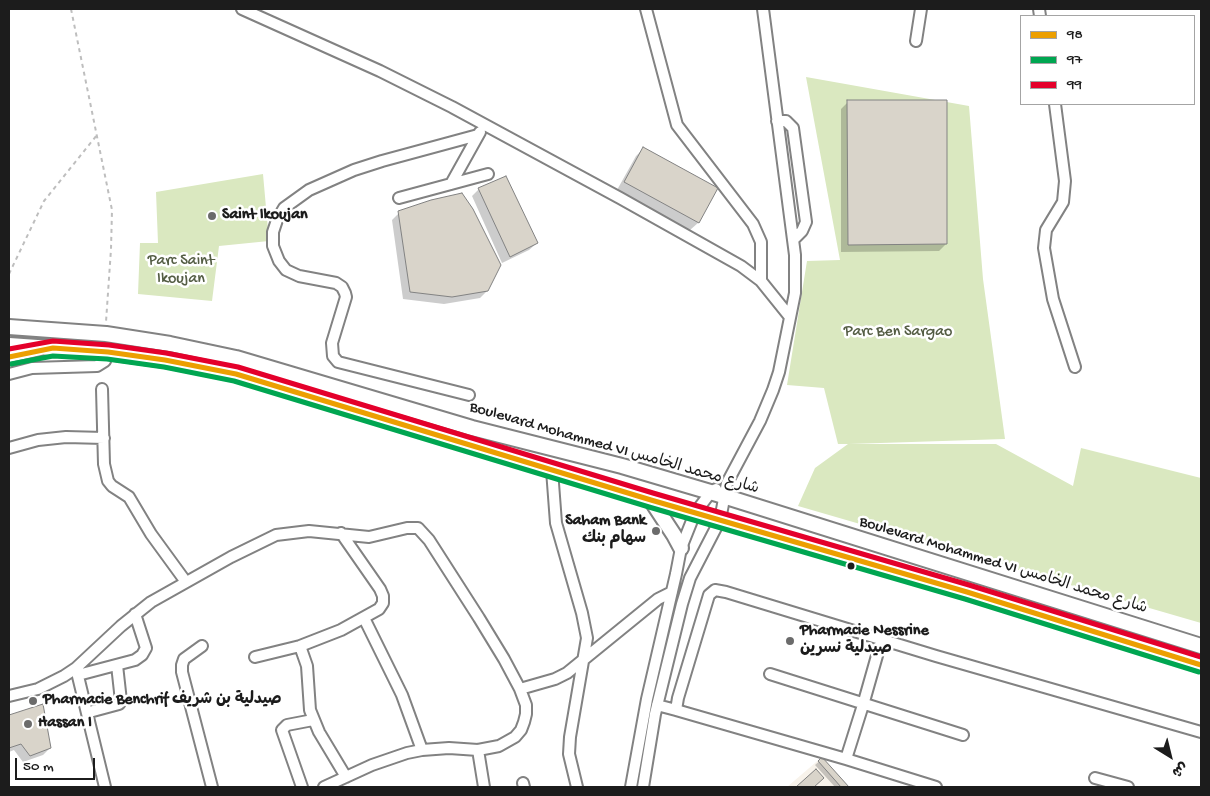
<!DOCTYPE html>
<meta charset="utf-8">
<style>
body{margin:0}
#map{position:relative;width:1210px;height:796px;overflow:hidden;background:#fff;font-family:"Gochi Hand","Playpen Sans Arabic",sans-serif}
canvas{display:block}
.frame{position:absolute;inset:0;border:10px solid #1c1c1c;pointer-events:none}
.legend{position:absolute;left:1020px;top:15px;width:175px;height:90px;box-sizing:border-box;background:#fff;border:1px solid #a4a4a4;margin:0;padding:6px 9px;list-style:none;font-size:15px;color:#1c1c1c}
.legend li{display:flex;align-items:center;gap:10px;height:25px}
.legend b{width:25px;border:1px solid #a4a4a4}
.north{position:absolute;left:1145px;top:731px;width:50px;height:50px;-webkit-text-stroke:4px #fff;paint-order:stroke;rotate:144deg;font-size:14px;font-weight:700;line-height:20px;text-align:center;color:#1c1c1c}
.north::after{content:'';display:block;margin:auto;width:18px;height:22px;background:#1c1c1c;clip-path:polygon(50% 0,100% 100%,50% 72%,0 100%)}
.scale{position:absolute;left:15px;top:758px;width:80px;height:22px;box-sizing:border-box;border:2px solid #1c1c1c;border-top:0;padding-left:6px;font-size:15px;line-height:18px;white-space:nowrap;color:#1c1c1c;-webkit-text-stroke:4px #fff;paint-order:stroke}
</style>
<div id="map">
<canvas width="1210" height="796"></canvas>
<div class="frame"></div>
<ul class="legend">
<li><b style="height:6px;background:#ec9f01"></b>98</li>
<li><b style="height:6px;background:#00a651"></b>97</li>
<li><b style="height:6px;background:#e4002b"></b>99</li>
</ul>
<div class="north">ش</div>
<div class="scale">50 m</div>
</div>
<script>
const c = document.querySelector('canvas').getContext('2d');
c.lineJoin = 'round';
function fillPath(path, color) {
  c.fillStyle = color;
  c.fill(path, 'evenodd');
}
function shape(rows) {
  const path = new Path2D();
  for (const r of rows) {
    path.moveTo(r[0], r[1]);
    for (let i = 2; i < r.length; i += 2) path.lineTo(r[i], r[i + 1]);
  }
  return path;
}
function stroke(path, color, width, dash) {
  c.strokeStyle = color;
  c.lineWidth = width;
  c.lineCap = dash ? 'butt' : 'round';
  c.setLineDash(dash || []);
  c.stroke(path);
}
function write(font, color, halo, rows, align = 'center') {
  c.font = font + ' "Gochi Hand","Playpen Sans Arabic",sans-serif';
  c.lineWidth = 5;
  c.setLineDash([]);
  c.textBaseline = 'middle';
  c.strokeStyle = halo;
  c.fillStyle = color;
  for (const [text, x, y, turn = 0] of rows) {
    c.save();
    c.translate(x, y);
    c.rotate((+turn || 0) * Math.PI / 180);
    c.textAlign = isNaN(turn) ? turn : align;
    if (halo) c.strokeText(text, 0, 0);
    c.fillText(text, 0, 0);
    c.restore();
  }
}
fillPath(shape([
 [822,757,849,787,787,787]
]), '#f8f3eb');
fillPath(shape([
 [806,77,969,106,983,279,1005,439,849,444,996,444,1073,486,1081,448,1201,478,1201,623,798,506,815,468,848,444,838,444,824,388,787,385,807,261,840,260],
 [263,174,269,241,219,246,212,301,138,294,140,243,158,243,156,192]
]), '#dae8c0');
fillPath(shape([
 [848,102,946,244,939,251,841,252,841,109],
 [643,149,716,188,698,223,690,230,617,190,636,156],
 [479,189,537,243,529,250,502,263,472,196],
 [399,213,487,291,480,298,444,304,403,299,392,220],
 [42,706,50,748,43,755,23,762,14,750,9,752,9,716],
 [822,759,847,787,835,787,815,765]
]), '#0003');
const building = shape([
 [847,100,947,100,947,244,848,245,847,100],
 [643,147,718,188,699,223,624,182,643,147],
 [506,176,538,243,510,257,478,188,506,176],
 [462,193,473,209,501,265,488,291,452,297,410,292,398,211,431,200,462,193],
 [43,704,51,748,30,756,21,744,9,748,9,715,43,704],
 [822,757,849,787,841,787,818,761,822,757],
 [816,769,824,778,814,787,796,787,816,769]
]);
fillPath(building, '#d9d4ca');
stroke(building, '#828282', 1);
const minor = shape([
 [242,9,380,71,452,107,620,198,741,266,761,281,790,317],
 [646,9,677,125,753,224,761,242,761,281],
 [1039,9,1040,16],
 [916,41,921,9],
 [1055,104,1065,181,1063,202,1046,230,1044,248,1053,299,1075,367],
 [777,121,786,121,793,128,806,222,802,231,793,240],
 [451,184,480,132],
 [399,198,488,174],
 [9,357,40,350],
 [9,374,32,368,97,366,105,361,108,352],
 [102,389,104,464,108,481,112,486,129,497,151,534,186,582],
 [469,395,338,362,333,356,332,343,346,297,345,293,342,287,336,283,299,276,286,270,279,261,273,246,273,232,277,220,284,208,309,190,354,170,382,161,478,135],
 [9,448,38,440,66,437,104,438],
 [552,470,556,523,582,613,587,638,570,737,569,754,577,787],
 [364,618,402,695,422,750],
 [202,646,184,659,182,665,182,672,212,787],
 [300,646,341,630,379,609,383,603,383,596,380,589,341,533],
 [255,657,300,646,307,666,310,710,319,732,346,777],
 [76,668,105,787],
 [770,674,963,735],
 [78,675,135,660,142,655,146,648,135,614],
 [520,689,555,679,567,673,658,599,672,592],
 [9,696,38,689,64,676,76,668,121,626,151,602,231,557,276,535,309,531,369,537,407,528,418,528,429,540,479,618,504,659,520,689,526,705,526,714,524,722,521,730,515,737,499,746,478,750,449,748,422,750,407,753,372,765,324,787],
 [657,705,676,710],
 [93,711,119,704,121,701,117,665],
 [478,750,484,787],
 [846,759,863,705,882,638],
 [1095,778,1128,787],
 [523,783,524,787],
 [302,787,282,730,287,725,313,720],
 [631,787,647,699,676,574,681,548,695,513,711,492,716,489],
 [643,787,655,714,682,604,690,578,720,520,727,483,760,421,773,390,779,372,795,293,795,255,763,9],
 [936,787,846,759,676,710,678,698,709,595,715,590,726,592,936,656,1201,732]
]);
const major = shape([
 [9,327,106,334,170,344,236,358,472,428,622,466,717,494,1201,646],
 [9,345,108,352,165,360,236,374,651,500,967,592,1201,665],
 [651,500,674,535,681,548]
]);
stroke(minor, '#828282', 14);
stroke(major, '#828282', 18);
stroke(shape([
 [71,9,112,210,111,249,106,322],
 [9,274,44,201,97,135]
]), '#bebebe', 2, [4, 4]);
stroke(minor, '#fff', 10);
stroke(major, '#fff', 14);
stroke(shape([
 [9,357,53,348,108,352,165,360,236,374,651,500,967,592,1201,665]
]), '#ec9f01', 5);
stroke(shape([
 [11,364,53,356,107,359,164,367,234,381,649,507,965,599,1199,672]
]), '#00a651', 5);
stroke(shape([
 [9,349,53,341,109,345,166,353,238,367,653,493,969,585,1201,657]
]), '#e4002b', 5);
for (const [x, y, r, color] of [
 [212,216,5,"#6b6b6b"],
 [656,531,5,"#6b6b6b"],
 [851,566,4.5,"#1c1c1c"],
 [790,641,5,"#6b6b6b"],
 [33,701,5,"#6b6b6b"],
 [28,724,5,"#6b6b6b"]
]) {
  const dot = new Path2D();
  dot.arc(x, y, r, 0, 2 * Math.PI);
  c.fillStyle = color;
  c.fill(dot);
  stroke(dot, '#fff', 2);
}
write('bold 16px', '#1c1c1c', '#fff', [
 ["Saint Ikoujan",222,216],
 ["Saham Bank",646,522,"right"],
 ["سهام بنك",646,540,"right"],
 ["Pharmacie Nessrine",800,632],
 ["صيدلية نسرين",800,650],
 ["Pharmacie Benchrif صيدلية بن شريف",43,701],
 ["Hassan I",38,724]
], 'left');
write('16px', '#545d44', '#fff', [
 ["Parc Saint",181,262],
 ["Ikoujan",181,280],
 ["Parc Ben Sargao",898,333]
]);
write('16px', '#1c1c1c', '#fff', [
 ["Boulevard Mohammed VI شارع محمد الخامس",614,449,16],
 ["Boulevard Mohammed VI شارع محمد الخامس",1003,566,17]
]);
</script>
